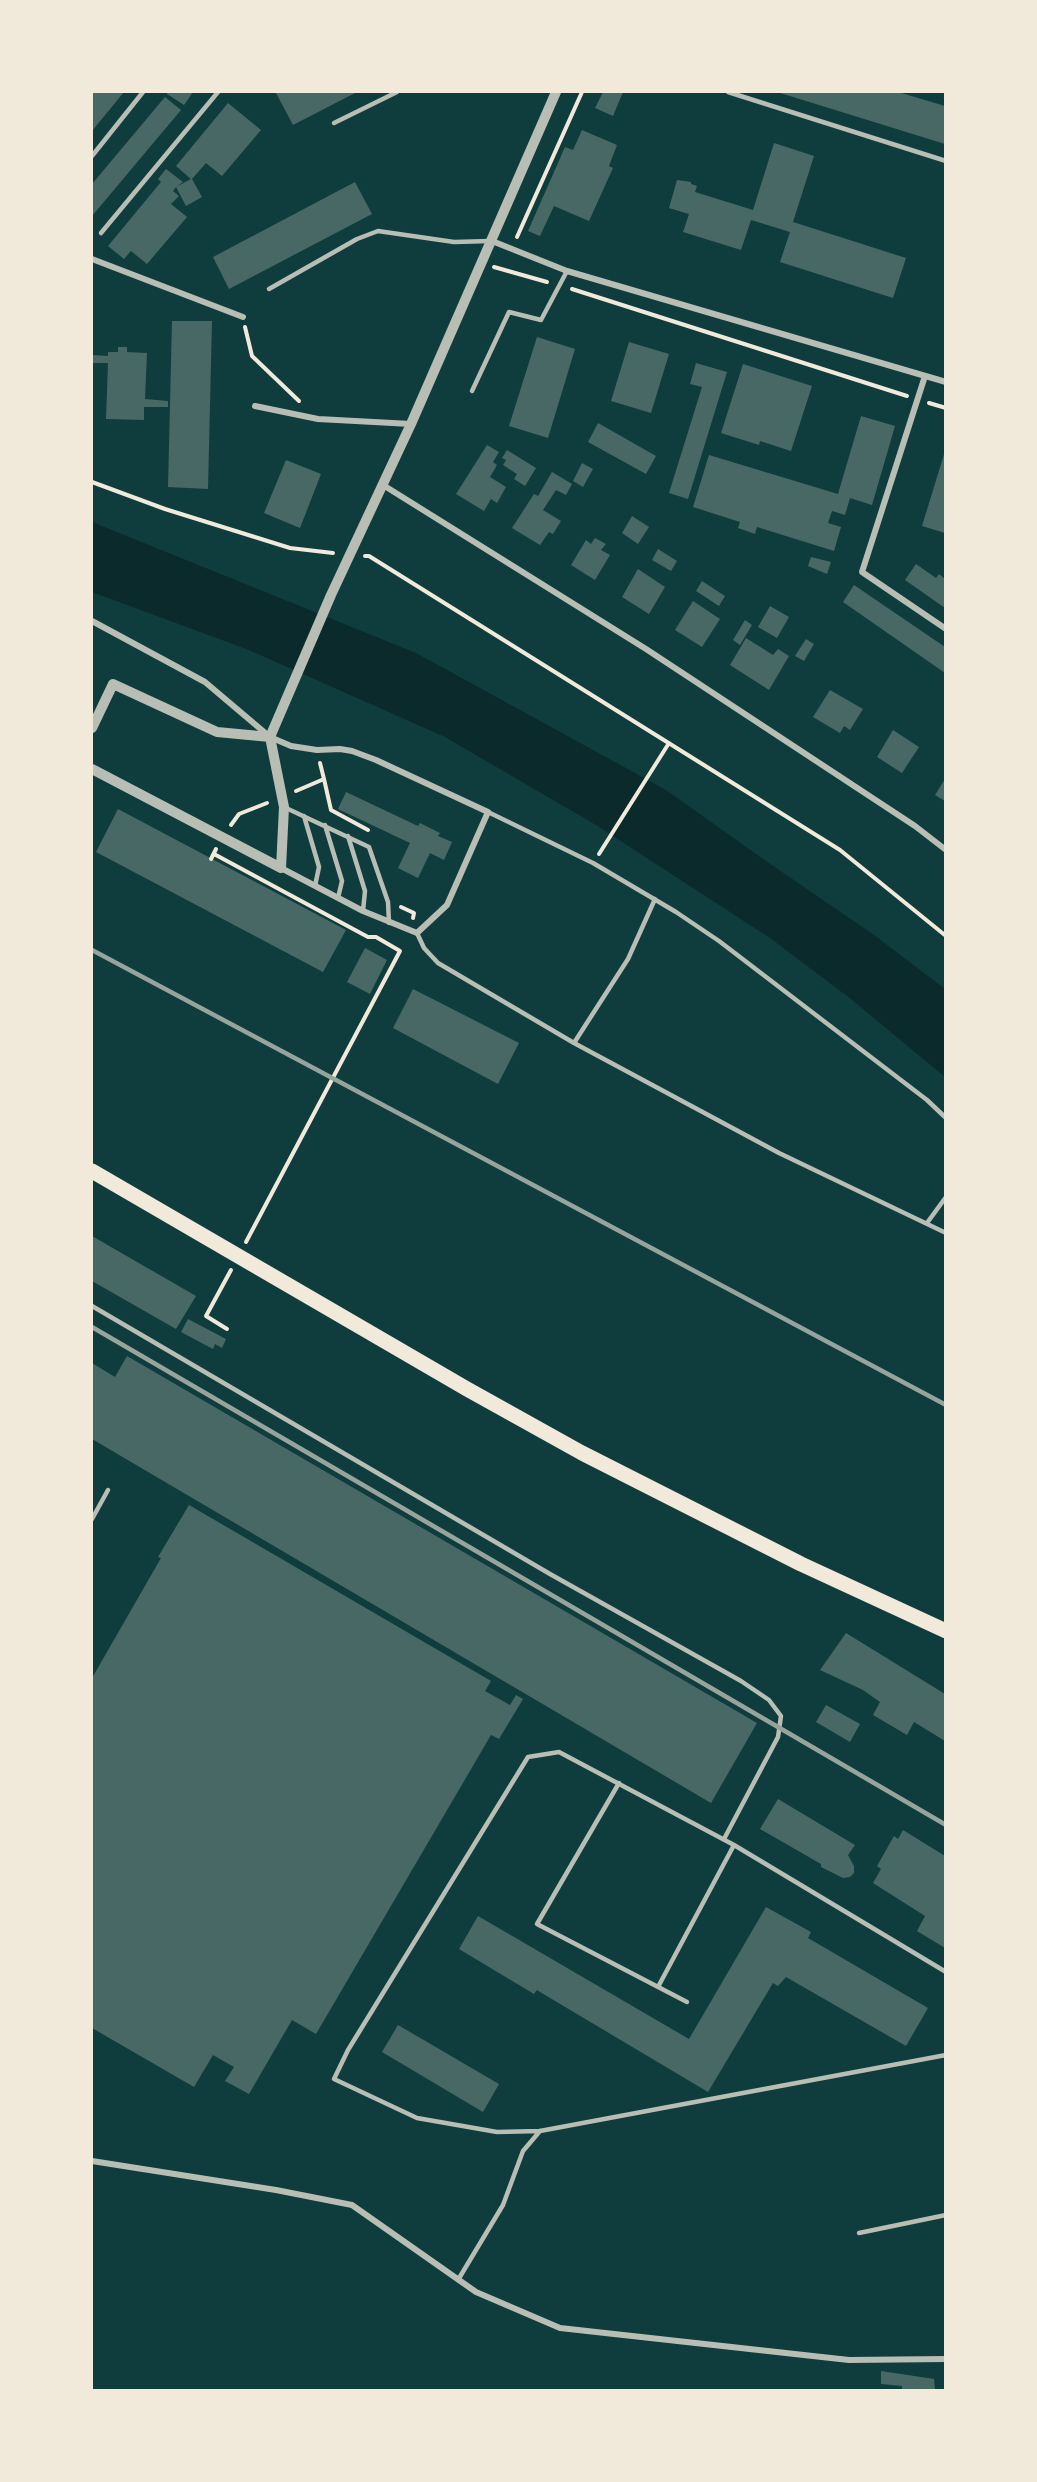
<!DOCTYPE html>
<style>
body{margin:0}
#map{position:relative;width:1037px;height:2482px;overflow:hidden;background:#0f3d3e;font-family:"PT Sans",sans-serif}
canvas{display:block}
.frame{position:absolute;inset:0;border:93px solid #f1e9da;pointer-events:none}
</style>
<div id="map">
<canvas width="1037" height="2482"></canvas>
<div class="frame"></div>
</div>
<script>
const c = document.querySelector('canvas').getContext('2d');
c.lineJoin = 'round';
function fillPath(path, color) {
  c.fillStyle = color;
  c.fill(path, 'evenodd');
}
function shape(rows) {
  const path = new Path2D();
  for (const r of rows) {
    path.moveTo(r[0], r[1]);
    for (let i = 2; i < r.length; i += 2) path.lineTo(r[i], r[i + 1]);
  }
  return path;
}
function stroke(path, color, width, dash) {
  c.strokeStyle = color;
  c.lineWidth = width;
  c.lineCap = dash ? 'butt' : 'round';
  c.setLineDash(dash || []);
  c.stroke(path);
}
fillPath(shape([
 [92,522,416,653,666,790,766,861,874,935,945,989,945,1077,851,999,770,938,596,825,445,737,249,650,92,592]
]), '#0a2a2b');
fillPath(shape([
 [94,92,124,92,92,131,92,95],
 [168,92,193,92,184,105,167,94],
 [279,92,357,92,293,125,276,93],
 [603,92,623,92,613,116,595,108],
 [777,92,898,92,945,106,945,144],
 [165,97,181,110,92,216,92,184],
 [228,103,261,130,222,176,206,163,192,179,202,197,186,206,176,187,173,191,179,196,171,204,187,217,147,264,131,251,124,259,108,246,161,182,158,179,166,169,183,182,176,187,191,179,176,166],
 [582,130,617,145,609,166,613,168,589,221,554,206,540,236,528,231,565,147,573,150],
 [774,143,814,156,793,222,906,258,893,298,780,262,790,232,751,220,741,250,683,232,689,214,669,208,677,180,691,182,691,184,697,186,695,192,753,210],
 [355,182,372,214,229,289,213,257],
 [172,321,212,321,208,489,168,487],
 [537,337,575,349,548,438,509,426],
 [629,342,669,354,651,413,611,401],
 [118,347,127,347,127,352,147,353,145,399,168,401,168,407,144,407,144,420,106,419,108,363,92,363,92,355,108,356,108,352,118,352],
 [696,363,727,372,688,499,669,493,702,387,690,384],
 [743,364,812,386,791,451,760,441,759,445,721,433],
 [861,416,895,426,872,505,850,498,845,515,832,511,828,523,841,527,834,551,757,527,755,534,738,528,740,522,693,507,709,455,838,494],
 [598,423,656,456,646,474,588,442],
 [487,445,499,452,493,462,497,465,490,477,506,487,497,503,491,499,484,511,456,494],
 [507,450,536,468,525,486,514,479,517,474,503,465,506,460,502,458],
 [945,451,945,533,922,526],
 [286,460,321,474,300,528,264,513],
 [582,463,593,469,583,487,573,481],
 [552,472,572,484,566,495,556,490,543,510,561,521,553,534,549,532,540,545,512,528,534,494,538,496],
 [632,516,649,527,638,544,622,533],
 [595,538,606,544,601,550,610,555,595,580,571,565,586,540,591,544],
 [658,549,677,561,671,571,652,560],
 [811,557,831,562,827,574,808,566],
 [916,564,936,578,939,574,945,579,945,608,905,580],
 [638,569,665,587,649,614,622,597],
 [702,581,725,596,719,606,696,591],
 [854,585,945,647,945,673,843,602],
 [693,601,720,619,702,647,675,630],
 [770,606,789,617,777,638,758,627],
 [745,620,752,625,740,645,733,640],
 [746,638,773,655,778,649,789,656,769,690,730,665],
 [806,639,814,644,804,661,795,656],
 [830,690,863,709,850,730,844,726,840,733,813,717],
 [893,730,919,747,902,773,877,757],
 [945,779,945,801,935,795],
 [346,792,418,826,420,823,440,833,438,836,452,842,444,860,430,853,418,878,398,868,410,843,338,809],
 [118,809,346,930,323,972,96,852],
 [365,948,387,960,370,994,347,982],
 [413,989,519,1043,498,1084,393,1028],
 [92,1236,196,1296,176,1329,92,1281],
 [188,1319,226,1339,222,1348,215,1344,213,1349,181,1332],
 [127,1356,757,1723,711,1803,92,1439,92,1363,115,1377],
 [189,1505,491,1681,485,1691,510,1705,516,1695,523,1699,499,1739,491,1735,316,2034,292,2020,249,2094,225,2081,234,2067,213,2055,194,2087,92,2028,92,1678,161,1558,158,1557],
 [846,1633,945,1694,945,1741,914,1722,907,1735,873,1715,880,1702,863,1690,820,1670],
 [826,1705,860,1724,850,1742,816,1722],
 [778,1799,855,1845,848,1855,854,1866,854,1873,850,1877,843,1878,821,1867,821,1864,760,1829],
 [903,1830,945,1856,945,1948,917,1931,925,1916,873,1883,881,1869,877,1866,894,1836,898,1839],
 [766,1907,811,1932,808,1938,928,2008,906,2046,786,1977,778,1986,773,1983,708,2092,540,1992,537,1990,534,1994,459,1949,478,1916,689,2039],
 [398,2025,499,2084,483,2112,382,2052],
 [881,2371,934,2379,935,2390,902,2390,902,2386,881,2384]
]), '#486865');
stroke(shape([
 [517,237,582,92],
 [494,267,547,282],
 [572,289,907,396],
 [245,327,252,356,299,401],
 [929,403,946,408],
 [92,482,165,509,290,548,333,553],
 [365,556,369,556,840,850,946,936],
 [324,779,331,810,368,830],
 [296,791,324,779,320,763],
 [231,825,239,814,267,803],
 [214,854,368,937,376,937,400,951,246,1242],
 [599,854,669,743],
 [211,859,216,849],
 [401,907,414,913,413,918],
 [227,1329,206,1316,231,1270]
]), '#f1e9da', 4);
stroke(shape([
 [728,92,946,161],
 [334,123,397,92],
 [92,156,143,92],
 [101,233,218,92],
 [269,289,357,239,378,231,454,242,490,241],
 [472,391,509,312,541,320,567,271],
 [286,808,369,847,388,902,389,923],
 [488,812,593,863,676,912,719,941,927,1100,946,1118],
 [304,816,319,867,315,886],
 [325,825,342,881,338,898],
 [348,836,365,891,363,911],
 [417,933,424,948,438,963,574,1043,779,1153,946,1233],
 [574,1043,628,959,655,899],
 [927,1223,946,1197],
 [92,1306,550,1574,741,1681,769,1700,781,1716,778,1737,724,1839],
 [92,1519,108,1490],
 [619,1783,537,1924,687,2002],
 [946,1972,734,1845,559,1752,528,1757,348,2050,334,2079,417,2118,497,2132,540,2131,946,2055],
 [658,1987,734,1845],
 [859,2233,946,2215],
 [458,2280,503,2205,523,2151,540,2131]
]), '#b8beb3', 4.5);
stroke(shape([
 [492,241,567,271,946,382],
 [92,259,243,317],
 [925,376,862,572,946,629],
 [255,406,318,419,411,424],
 [383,485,646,649,915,826,946,850],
 [92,621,205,682,270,737,291,746,317,750,340,749,352,751,376,760,488,812,447,905,417,933,363,911,281,868],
 [92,2161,276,2190,352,2205,476,2292,560,2328,849,2360,946,2359]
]), '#b8beb3', 6);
stroke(shape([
 [92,728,113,684,217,732,270,737],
 [270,737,331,595,411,424,556,92],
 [92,769,281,868,284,807,270,737]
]), '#b8beb3', 10);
stroke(shape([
 [92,1171,467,1389,582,1453,801,1564,946,1631]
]), '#f1e9da', 15);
stroke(shape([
 [92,950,946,1405],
 [92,1327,946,1825]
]), '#97a49c', 4.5);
</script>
